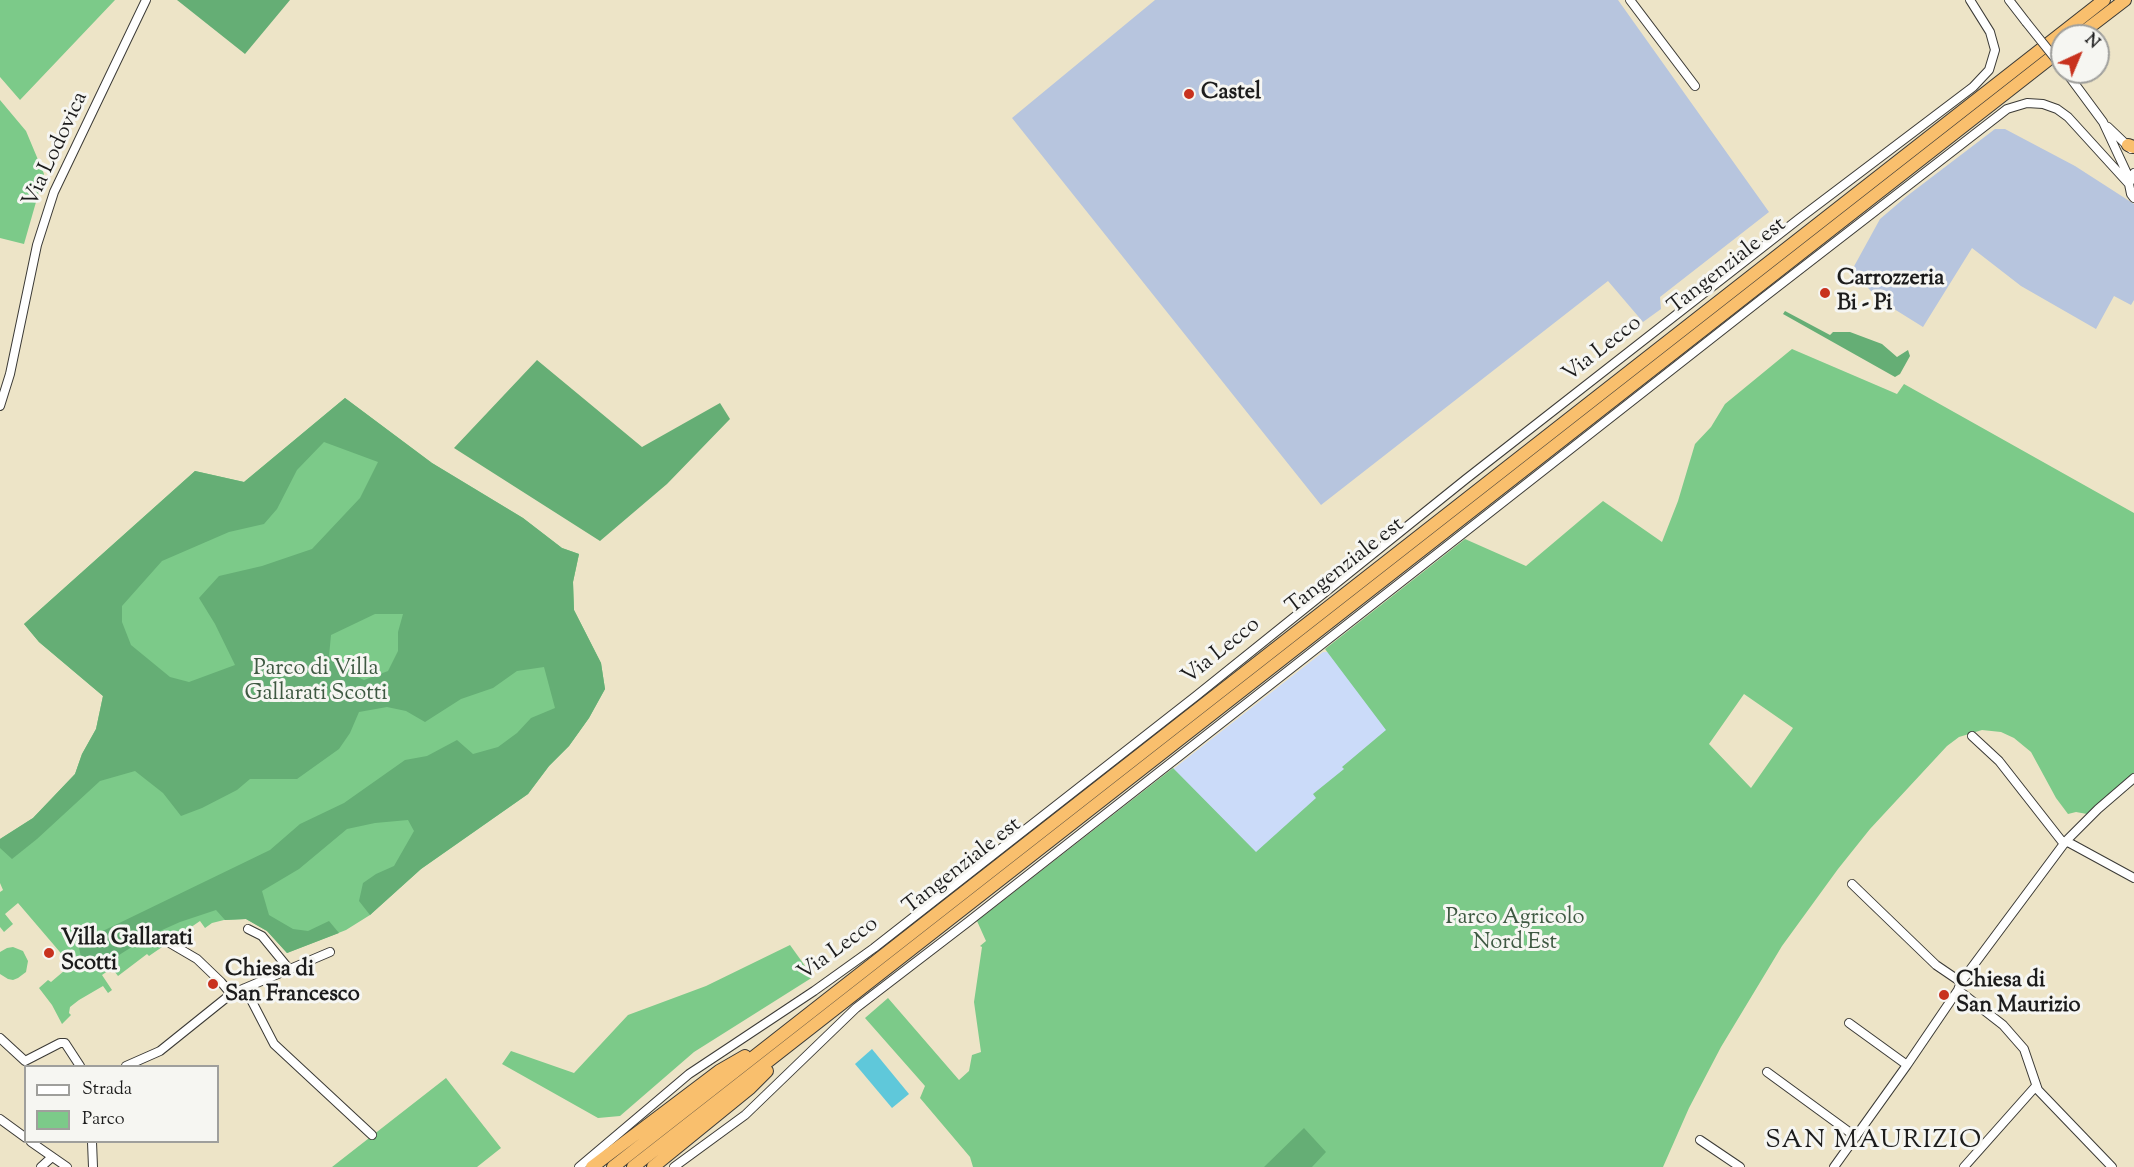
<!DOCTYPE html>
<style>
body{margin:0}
#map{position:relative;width:2134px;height:1167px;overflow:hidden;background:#ede4c7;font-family:"Sorts Mill Goudy",serif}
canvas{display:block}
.legend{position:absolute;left:24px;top:1065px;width:195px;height:78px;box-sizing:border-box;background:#f6f6f2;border:2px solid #9f9f9c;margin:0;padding:8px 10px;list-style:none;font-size:18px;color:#1c1c1c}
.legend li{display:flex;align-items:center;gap:12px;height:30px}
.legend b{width:30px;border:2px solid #9f9f9c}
.north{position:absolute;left:2050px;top:24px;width:60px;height:60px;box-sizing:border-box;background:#f6f6f2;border:2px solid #9f9f9c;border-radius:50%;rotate:44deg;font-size:16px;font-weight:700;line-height:24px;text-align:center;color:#1c1c1c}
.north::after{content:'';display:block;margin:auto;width:21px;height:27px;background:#c8321e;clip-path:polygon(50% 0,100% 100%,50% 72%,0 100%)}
</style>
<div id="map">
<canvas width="2134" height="1167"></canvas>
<ul class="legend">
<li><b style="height:8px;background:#fff"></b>Strada</li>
<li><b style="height:16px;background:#7cca89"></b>Parco</li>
</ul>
<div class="north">N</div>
</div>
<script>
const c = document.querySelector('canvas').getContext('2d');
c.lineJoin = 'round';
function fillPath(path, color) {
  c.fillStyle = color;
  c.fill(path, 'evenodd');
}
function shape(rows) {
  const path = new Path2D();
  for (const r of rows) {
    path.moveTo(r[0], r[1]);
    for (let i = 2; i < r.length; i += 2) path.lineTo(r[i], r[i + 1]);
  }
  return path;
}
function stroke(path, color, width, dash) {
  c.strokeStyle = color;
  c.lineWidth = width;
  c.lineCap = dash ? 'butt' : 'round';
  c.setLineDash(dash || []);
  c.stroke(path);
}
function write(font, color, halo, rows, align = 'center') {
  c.font = font + ' "Sorts Mill Goudy",serif';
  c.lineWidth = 6;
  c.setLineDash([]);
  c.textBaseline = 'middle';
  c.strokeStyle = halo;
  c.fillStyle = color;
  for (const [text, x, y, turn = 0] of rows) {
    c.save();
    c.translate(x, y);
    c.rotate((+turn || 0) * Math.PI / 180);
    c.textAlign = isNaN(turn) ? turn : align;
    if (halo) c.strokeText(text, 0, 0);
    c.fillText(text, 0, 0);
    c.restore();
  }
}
fillPath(shape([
 [1323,652,1344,652,1390,731,1213,911,1108,820]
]), '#cbdbf9');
fillPath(shape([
 [1155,0,1618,0,1769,212,1660,297,1661,309,1643,322,1608,281,1321,505,1012,118],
 [1995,129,2005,129,2075,166,2134,204,2134,300,2131,305,2114,296,2096,329,2021,286,1972,248,1923,327,1878,299,1852,270,1880,219,1907,196]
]), '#b7c5de');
fillPath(shape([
 [0,0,115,0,20,100,0,77],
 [0,100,26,131,44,174,24,244,0,238],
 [1792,349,1897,394,1904,384,2134,513,2134,784,2105,808,2100,802,2087,814,2076,812,2068,814,2056,798,2031,752,2014,738,2001,732,1982,730,1959,737,1947,746,1870,829,1838,869,1782,946,1721,1047,1689,1108,1663,1167,973,1167,970,1157,920,1098,925,1086,865,1018,888,998,959,1080,969,1071,972,1055,981,1052,974,1002,982,947,980,946,986,941,977,921,1173,768,1256,852,1316,798,1313,794,1344,769,1342,767,1386,730,1325,649,1465,539,1526,566,1603,501,1662,542,1678,501,1695,444,1711,427,1725,404],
 [1744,694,1793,728,1751,788,1709,744],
 [345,398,432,463,523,518,562,548,579,554,573,582,574,610,601,663,605,689,589,718,569,746,549,766,528,794,421,869,370,915,346,930,287,953,267,931,246,919,224,920,212,923,205,928,200,921,149,956,147,954,118,976,112,968,102,975,112,990,108,993,103,986,79,1000,70,1007,69,1013,71,1015,62,1024,52,1005,39,988,48,980,51,982,71,965,18,903,5,914,13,924,4,932,0,927,0,892,3,890,0,883,0,839,33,818,75,774,82,754,96,729,103,696,39,642,24,624,195,471,244,482],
 [790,945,813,977,694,1052,620,1116,598,1118,502,1064,511,1051,574,1073,628,1015,706,986],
 [13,947,23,951,28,961,26,972,18,978,13,980,8,979,0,974,0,952,7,948],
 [446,1078,501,1148,477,1167,332,1167]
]), '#7cca89');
fillPath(shape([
 [177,0,290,0,245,54],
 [1785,311,1830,335,1833,332,1850,332,1882,344,1897,357,1908,350,1910,356,1900,374,1895,377,1783,314],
 [537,360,642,447,720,403,730,419,667,484,600,541,454,448],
 [345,398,432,463,523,518,562,548,579,554,573,582,574,610,601,663,605,689,589,718,569,746,549,766,528,794,421,869,370,915,359,901,363,883,376,874,394,866,414,831,408,820,375,823,347,829,299,869,262,891,269,915,293,929,308,931,329,921,339,933,287,953,267,931,246,919,225,920,216,910,180,922,151,935,119,955,98,972,81,957,78,943,270,850,300,824,344,803,405,760,427,756,457,740,473,754,498,747,517,733,531,718,555,708,544,667,517,671,493,688,461,699,425,722,406,711,387,707,359,712,350,733,339,749,297,779,250,779,237,790,202,808,181,816,163,793,135,771,100,781,37,839,12,859,0,848,0,839,33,818,75,774,82,754,96,729,103,696,39,642,24,624,195,471,244,482],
 [324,442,378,462,360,498,312,549,262,566,219,576,199,598,215,624,235,665,189,682,170,677,131,645,122,622,122,606,162,561,229,532,264,524,277,509,297,470],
 [375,614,403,614,398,632,398,651,388,671,364,680,345,671,329,656,331,635],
 [1304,1128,1326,1152,1312,1167,1264,1167]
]), '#65ae75');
fillPath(shape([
 [872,1049,909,1094,892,1108,855,1064]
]), '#5fc8da');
const minor = shape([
 [1630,0,1695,86],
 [2009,0,2026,22],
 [2066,72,2103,122,2130,180],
 [2108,127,2131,149],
 [2134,173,2129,184,2131,194,2134,198],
 [0,406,10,374,37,245,54,192,146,0],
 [1972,736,1999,761,2064,844],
 [2066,841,2134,878],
 [1852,884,1936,965,1961,982],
 [248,929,262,936,289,969],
 [168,942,197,959,221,982,231,994],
 [245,988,274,1044,372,1135],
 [1958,990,2003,1025,2024,1049,2038,1090,2112,1167],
 [1849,1023,1907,1065],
 [0,1038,25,1061,60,1043,65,1043,80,1066],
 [126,1066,160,1051,231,994,330,952],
 [1767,1072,1856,1137],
 [0,1119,26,1138],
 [1700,1140,1740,1167],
 [31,1142,67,1167],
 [92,1142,93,1167],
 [41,1167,52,1157],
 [579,1167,689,1074,814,991,874,948,1196,696,1466,479,1800,218,1973,87,1989,70,1995,50,1990,32,1970,0],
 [674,1167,745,1115,856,1008,968,922,1763,298,2007,109,2027,103,2043,104,2057,109,2068,117,2129,184],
 [1834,1167,1907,1065,1958,990,1961,982,2066,841,2098,809,2134,778],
 [1964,1167,2036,1086]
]);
const highway = shape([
 [2078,36,2125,0],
 [2128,145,2134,147],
 [592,1167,719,1071,745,1056],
 [613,1167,2104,0],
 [633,1167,2062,49],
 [653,1167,750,1088,767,1071]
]);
stroke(minor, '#3b3a36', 10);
stroke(highway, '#3b3a36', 14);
stroke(minor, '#fff', 8);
stroke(highway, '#f9bf6d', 12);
const minorBridge = shape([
 [2026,22,2062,67]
]);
stroke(minorBridge, '#3b3a36', 10, []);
stroke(minorBridge, '#fff', 8);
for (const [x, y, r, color] of [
 [1189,94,6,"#c8321e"],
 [1825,293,6,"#c8321e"],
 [49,953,6,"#c8321e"],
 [213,984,6,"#c8321e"],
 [1944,995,6,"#c8321e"]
]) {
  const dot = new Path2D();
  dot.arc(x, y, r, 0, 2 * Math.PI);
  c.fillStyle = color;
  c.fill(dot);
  stroke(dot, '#f6f6f2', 2);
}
write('bold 22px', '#1c1c1c', '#f6f6f2', [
 ["Castel",1201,94],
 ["Carrozzeria",1837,280],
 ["Bi - Pi",1837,305],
 ["Villa Gallarati",61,940],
 ["Scotti",61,965],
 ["Chiesa di",225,971],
 ["San Francesco",225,996],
 ["Chiesa di",1956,982],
 ["San Maurizio",1956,1007]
], 'left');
write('22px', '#1c1c1c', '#f6f6f2', [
 ["Via Lodovica",57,150,-65],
 ["Tangenziale est",1728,267,-38],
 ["Via Lecco",1603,350,-38],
 ["Tangenziale est",1346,567,-38],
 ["Via Lecco",1222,652,-39],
 ["Tangenziale est",963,867,-38],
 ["Via Lecco",839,950,-36]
]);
write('22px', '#3e5942', '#f6f6f2', [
 ["Parco di Villa",316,670],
 ["Gallarati Scotti",316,695],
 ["Parco Agricolo",1515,919],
 ["Nord Est",1515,944]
]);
c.letterSpacing = '1.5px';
write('26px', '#1c1c1c', '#f6f6f2', [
 ["SAN MAURIZIO",1874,1143]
]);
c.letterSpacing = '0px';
</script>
